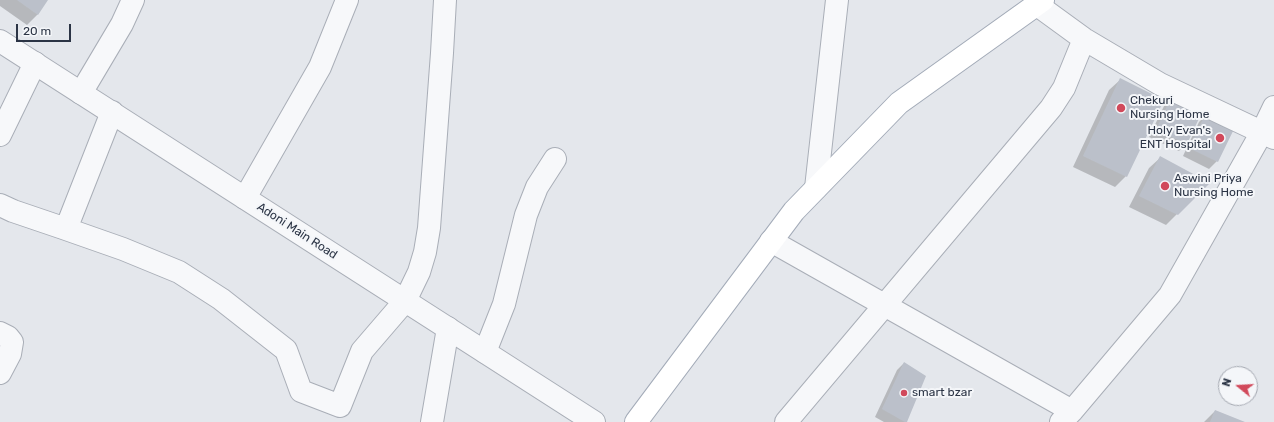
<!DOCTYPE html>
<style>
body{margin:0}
#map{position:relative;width:1274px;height:422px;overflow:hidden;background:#e4e7ec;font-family:Rubik,sans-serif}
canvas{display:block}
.north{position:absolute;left:1218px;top:366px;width:40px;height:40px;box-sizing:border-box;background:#f4f6f9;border:1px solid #a4a8b1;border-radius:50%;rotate:288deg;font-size:11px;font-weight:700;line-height:16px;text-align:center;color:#2b3445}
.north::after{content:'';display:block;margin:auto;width:14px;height:18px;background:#d1495b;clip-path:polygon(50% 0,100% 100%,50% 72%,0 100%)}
.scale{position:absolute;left:16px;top:24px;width:55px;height:18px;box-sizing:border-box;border:2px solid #2b3445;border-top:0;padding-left:5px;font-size:12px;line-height:14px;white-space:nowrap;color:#2b3445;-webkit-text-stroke:3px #f4f6f9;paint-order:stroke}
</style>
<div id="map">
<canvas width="1274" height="422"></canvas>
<div class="north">N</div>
<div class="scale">20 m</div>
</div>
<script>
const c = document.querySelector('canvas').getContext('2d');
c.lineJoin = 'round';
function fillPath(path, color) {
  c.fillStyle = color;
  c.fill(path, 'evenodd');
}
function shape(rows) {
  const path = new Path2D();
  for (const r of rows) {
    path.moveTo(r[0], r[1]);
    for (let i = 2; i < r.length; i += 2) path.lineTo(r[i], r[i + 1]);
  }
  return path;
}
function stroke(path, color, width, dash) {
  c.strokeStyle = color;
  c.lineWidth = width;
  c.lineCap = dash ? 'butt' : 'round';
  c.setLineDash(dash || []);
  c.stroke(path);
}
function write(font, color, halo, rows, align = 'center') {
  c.font = font + ' Rubik,sans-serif';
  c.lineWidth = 4;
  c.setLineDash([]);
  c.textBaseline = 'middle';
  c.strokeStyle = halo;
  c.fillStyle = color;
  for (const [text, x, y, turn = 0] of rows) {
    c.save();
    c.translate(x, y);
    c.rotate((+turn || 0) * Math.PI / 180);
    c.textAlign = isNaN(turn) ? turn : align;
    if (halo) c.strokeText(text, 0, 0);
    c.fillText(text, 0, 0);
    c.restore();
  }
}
fillPath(shape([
 [0,0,47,0,38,14,27,25,0,6],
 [1120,80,1126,176,1115,187,1073,167,1109,90],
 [1172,97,1186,143,1179,151,1149,137,1165,104],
 [1207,114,1233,128,1217,161,1209,169,1183,156,1199,122],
 [1160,158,1208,183,1166,225,1129,207,1149,168],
 [904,363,906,422,884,422,875,417,897,370],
 [1215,411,1243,422,1204,422]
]), '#0003');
fillPath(shape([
 [17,0,48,0,38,15],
 [1120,78,1164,100,1127,177,1083,156],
 [1172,95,1203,110,1187,144,1156,130],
 [1206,113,1235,127,1218,162,1189,148],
 [1160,156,1210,183,1178,215,1139,196],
 [904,362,926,376,907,422,905,422,882,409],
 [1215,410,1245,422,1210,422]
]), '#bbc0ca');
const minor = shape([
 [1036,4,1084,39,1160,84,1274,138],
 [81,93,122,24,133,0],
 [0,135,35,63],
 [816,188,837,0],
 [245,198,320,67,347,0],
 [0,205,13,211,66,229,112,112],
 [66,229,123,249,179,272,221,299,286,350,301,391,340,406,362,351,405,301,419,272,425,252,429,228,442,53,445,0],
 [771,241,1072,411],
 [0,333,8,337,12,342,10,354,0,373],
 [485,352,504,304,526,215,537,187,555,159],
 [432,422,448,328],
 [786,422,1051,108,1064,88,1084,39],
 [1061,422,1072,411,1170,295,1262,132,1274,107]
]);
const tertiary = shape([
 [0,41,594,422]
]);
const primary = shape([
 [636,422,794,211,899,103,1043,0]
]);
stroke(minor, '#a9aeb7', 24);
stroke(tertiary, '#a9aeb7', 24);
stroke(primary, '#a3abb8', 24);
stroke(minor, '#f7f8fa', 22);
stroke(tertiary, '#f7f8fa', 22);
stroke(primary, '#fff', 22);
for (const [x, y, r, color] of [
 [1121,108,5,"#d1495b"],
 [1220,138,5,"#d1495b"],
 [1165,186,5,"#d1495b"],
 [904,393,4,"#d1495b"]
]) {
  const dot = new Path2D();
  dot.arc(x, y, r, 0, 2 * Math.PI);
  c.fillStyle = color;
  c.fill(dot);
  stroke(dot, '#f4f6f9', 1.5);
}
write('12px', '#2b3445', '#f4f6f9', [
 ["Chekuri",1130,101],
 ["Nursing Home",1130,115],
 ["Holy Evan's",1211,131,"right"],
 ["ENT Hospital",1211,145,"right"],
 ["Aswini Priya",1174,179],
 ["Nursing Home",1174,193],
 ["smart bzar",912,393]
], 'left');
write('12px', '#2b3445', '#f4f6f9', [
 ["Adoni Main Road",297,231,33]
]);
</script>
